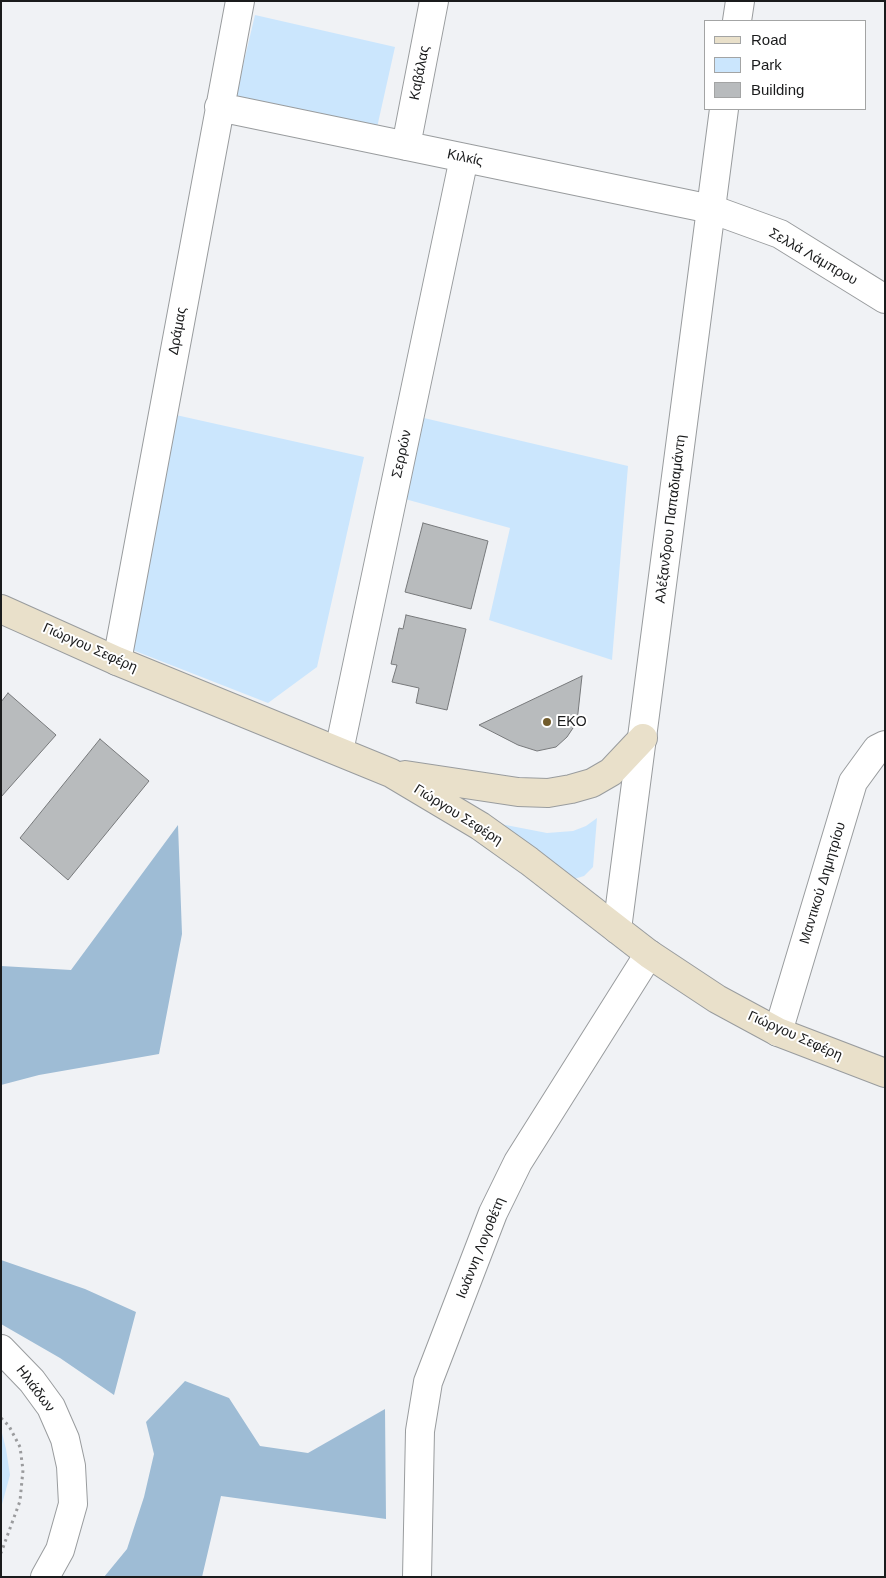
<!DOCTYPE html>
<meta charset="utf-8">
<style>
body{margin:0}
#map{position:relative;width:886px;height:1578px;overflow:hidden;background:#f0f2f5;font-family:Helvetica,sans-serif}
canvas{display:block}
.frame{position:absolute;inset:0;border:2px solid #1a1b1c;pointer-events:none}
.legend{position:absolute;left:704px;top:20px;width:162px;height:90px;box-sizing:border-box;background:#fff;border:1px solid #a3a4a4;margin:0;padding:6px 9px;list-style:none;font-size:15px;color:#1a1b1c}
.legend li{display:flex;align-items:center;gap:10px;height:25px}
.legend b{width:25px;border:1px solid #a3a4a4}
</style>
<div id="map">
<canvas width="886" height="1578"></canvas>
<div class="frame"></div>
<ul class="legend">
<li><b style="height:6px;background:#e9e0ca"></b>Road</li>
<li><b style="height:14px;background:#cbe6fd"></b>Park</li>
<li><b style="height:14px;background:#b8bbbd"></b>Building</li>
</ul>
</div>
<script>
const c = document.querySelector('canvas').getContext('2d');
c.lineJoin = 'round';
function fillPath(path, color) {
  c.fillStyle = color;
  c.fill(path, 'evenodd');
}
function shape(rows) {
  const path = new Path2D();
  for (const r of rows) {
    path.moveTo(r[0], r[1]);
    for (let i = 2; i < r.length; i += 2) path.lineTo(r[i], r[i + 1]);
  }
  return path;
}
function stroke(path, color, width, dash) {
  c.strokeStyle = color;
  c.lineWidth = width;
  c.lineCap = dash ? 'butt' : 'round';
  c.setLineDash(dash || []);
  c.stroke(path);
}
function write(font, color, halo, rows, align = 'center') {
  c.font = font + ' Helvetica,sans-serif';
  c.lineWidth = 4;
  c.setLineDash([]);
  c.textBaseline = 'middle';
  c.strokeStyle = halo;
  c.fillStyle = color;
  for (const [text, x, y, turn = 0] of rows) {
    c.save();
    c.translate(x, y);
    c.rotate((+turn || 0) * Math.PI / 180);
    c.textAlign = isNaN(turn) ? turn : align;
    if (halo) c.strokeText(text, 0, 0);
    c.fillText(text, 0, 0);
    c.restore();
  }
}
fillPath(shape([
 [255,15,395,47,376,132,235,99],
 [176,415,364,457,317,667,268,703,130,649],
 [424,418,628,466,612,660,489,620,510,528,405,499],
 [597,818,593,867,584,876,574,879,485,821,547,833,573,831,586,826],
 [1,1429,6,1449,10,1475,1,1508]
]), '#cbe6fd');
fillPath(shape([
 [178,825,182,934,159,1054,39,1075,1,1085,1,966,71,970],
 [1,1260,85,1289,136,1312,114,1395,60,1358,1,1324],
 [185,1381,229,1398,260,1446,308,1453,385,1409,386,1519,221,1496,202,1577,104,1577,127,1549,144,1497,154,1454,146,1422]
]), '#9ebcd5');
const building = shape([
 [423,523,488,541,471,609,405,592,423,523],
 [406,615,466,629,447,710,416,703,419,688,392,682,397,665,391,664,399,628,403,629,406,615],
 [582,676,577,722,567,737,556,747,537,751,518,745,479,725,582,676],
 [8,693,56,735,1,797,1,702,8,693],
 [100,739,149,781,68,880,20,838,100,739]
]);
fillPath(building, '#b8bbbd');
stroke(building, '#77797b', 1);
const minor = shape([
 [219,107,711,209,780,234,885,299],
 [406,146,434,1],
 [117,661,240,1],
 [339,751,464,158],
 [778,1032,853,782,877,749,885,745],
 [417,1577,420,1431,428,1382,493,1213,518,1162,649,954]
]);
const tertiary = shape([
 [737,21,740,1],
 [617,929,724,109],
 [1,1349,32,1381,51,1407,65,1439,71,1466,73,1504,60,1550,45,1577]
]);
const secondary = shape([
 [1,609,117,661,391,773,480,826,529,861,649,954,717,999,778,1032,885,1073],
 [405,775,518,792,548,793,571,789,592,783,611,772,643,738]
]);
stroke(minor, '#999c9e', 30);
stroke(tertiary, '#999c9e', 30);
stroke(secondary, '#999c9e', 30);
stroke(shape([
 [1,1418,9,1426,20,1447,23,1470,20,1501,1,1553]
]), '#9a9b9d', 3, [2.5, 4]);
stroke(minor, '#fff', 28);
stroke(tertiary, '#fff', 28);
stroke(secondary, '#e9e0ca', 28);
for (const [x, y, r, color] of [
 [547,722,5,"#715b2b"]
]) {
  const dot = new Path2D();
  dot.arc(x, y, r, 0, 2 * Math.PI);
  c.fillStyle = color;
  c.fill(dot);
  stroke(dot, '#fff', 2);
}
write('14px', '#1a1b1c', '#fff', [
 ["Καβάλας",420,73,-79],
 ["Κιλκίς",465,158,12],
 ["Σελλά Λάμπρου",813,257,30],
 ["Δράμας",178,331,-80],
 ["Σερρών",402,454,-78],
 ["Αλέξανδρου Παπαδιαμάντη",671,519,-83],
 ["Γιώργου Σεφέρη",90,648,24],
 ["Γιώργου Σεφέρη",458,815,32],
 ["Μαντικού Δημητρίου",823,883,-73],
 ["Γιώργου Σεφέρη",795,1036,24],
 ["Ιωάννη Λογοθέτη",481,1248,-68],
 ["Ηλιάδων",35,1389,53]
]);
write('14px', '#1a1b1c', '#fff', [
 ["EKO",557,722]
], 'left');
</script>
